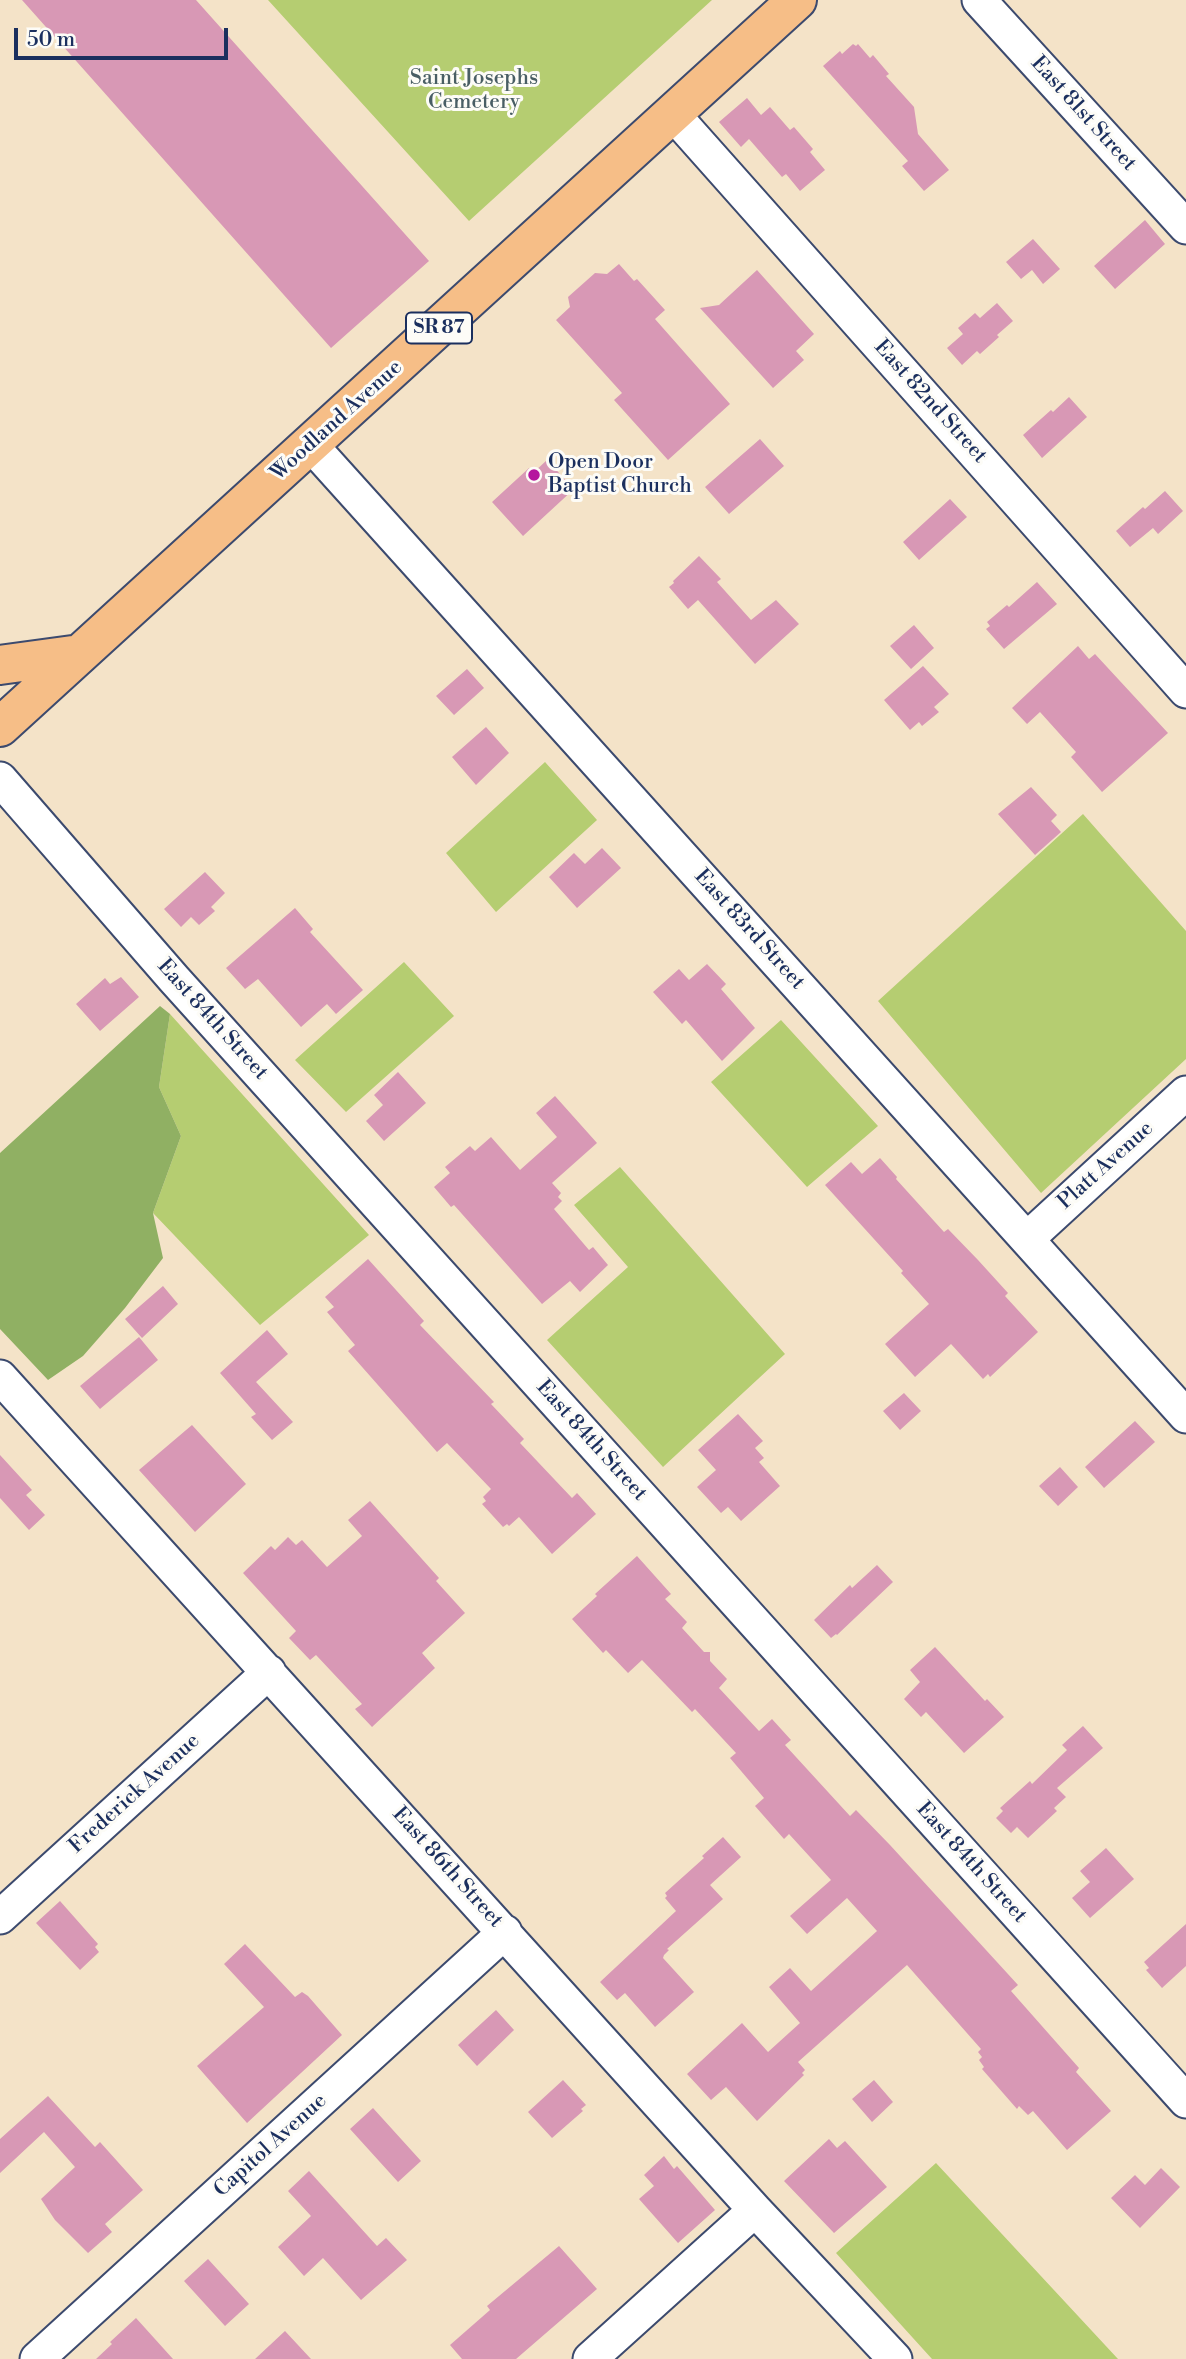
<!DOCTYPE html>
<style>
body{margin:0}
#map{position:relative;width:1186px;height:2359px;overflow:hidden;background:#f4e3c8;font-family:"Libre Bodoni",serif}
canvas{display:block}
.scale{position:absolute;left:14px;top:28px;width:214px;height:32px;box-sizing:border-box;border:4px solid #1b2f5e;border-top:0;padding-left:9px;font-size:21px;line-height:24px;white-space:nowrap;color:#1b2f5e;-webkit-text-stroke:5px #fdfcf7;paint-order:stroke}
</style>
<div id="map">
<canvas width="1186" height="2359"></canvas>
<div class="scale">50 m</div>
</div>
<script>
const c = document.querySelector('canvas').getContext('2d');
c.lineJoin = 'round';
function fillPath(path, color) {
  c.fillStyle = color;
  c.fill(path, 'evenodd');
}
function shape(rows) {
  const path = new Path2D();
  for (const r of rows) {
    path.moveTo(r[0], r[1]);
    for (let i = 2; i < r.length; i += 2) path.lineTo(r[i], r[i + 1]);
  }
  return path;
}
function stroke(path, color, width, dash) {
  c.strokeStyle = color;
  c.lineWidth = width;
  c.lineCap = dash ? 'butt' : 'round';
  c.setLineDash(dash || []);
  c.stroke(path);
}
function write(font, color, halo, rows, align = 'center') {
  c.font = font + ' "Libre Bodoni",serif';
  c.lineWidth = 6;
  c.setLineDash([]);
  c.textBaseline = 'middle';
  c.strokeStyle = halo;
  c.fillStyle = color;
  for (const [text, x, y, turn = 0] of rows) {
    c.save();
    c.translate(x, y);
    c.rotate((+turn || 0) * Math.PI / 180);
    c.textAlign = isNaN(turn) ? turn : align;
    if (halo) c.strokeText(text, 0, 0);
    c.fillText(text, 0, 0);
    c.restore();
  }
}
fillPath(shape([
 [268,0,712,0,469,221],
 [545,762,597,820,496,912,446,853],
 [1083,814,1186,931,1186,1059,1041,1193,878,1001],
 [404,962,454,1016,346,1112,295,1060],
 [170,1014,369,1235,260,1325,153,1213,181,1136,159,1087],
 [781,1020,878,1126,807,1187,711,1082],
 [620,1167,785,1354,663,1467,547,1340,628,1267,574,1205],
 [936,2163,1118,2359,932,2359,836,2253]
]), '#b5cd71');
fillPath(shape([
 [160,1006,170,1014,159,1087,181,1136,153,1213,163,1258,125,1308,83,1356,48,1380,0,1329,0,1153]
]), '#90b063');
fillPath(shape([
 [22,0,196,0,429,261,331,348],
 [853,44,856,46,858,44,870,58,873,55,889,74,886,76,914,107,918,134,949,170,924,191,902,166,908,161,823,66,840,51,842,54],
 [747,98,761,115,770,107,790,130,794,127,813,149,810,152,825,170,800,191,786,174,782,177,749,139,741,147,719,122],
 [1145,220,1165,244,1115,289,1094,266],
 [1033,239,1060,269,1043,284,1032,270,1021,279,1006,262],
 [619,264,634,281,637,279,665,310,655,319,730,404,668,460,614,400,622,393,556,320,570,307,568,297,595,273,607,274],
 [757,270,814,334,796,351,804,360,773,388,700,308,719,305],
 [997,303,1013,321,997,335,999,337,980,354,977,351,962,365,947,348,963,334,958,328,975,313,980,318],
 [1069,397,1087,417,1042,458,1023,435,1051,410,1053,412],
 [760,439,784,466,729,514,705,487],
 [547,460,574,489,523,536,492,502,529,468,533,473],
 [1165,491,1183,511,1158,534,1153,528,1130,547,1116,531,1143,507,1145,509],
 [950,499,967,517,919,560,903,542],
 [699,556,721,579,717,582,751,620,776,600,799,624,755,664,698,600,688,609,669,587,674,583,673,581],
 [1037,582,1057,604,1004,649,986,629,990,626,987,622,1007,605,1009,607],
 [914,625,934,648,911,669,890,646],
 [1078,646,1089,659,1095,654,1168,733,1102,792,1071,757,1076,752,1040,712,1027,724,1012,708],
 [923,666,949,694,934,707,939,712,922,726,919,722,910,730,884,700],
 [467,669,484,688,454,715,436,696],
 [486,727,509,753,476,785,452,757],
 [1031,787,1057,815,1051,821,1061,832,1035,855,998,814],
 [602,848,621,868,577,908,549,877,574,853,585,864],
 [205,872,225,893,211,907,215,911,199,925,191,917,181,927,164,909],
 [295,908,313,929,310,932,363,990,336,1014,327,1004,301,1027,258,979,245,989,226,968],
 [707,964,726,984,721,989,755,1028,722,1061,686,1020,682,1024,653,992,679,969,689,980],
 [121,977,139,997,100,1031,76,1004,105,978,110,984],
 [398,1072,426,1103,384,1141,366,1121,383,1105,374,1095],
 [555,1096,597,1143,552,1183,561,1193,558,1197,562,1201,554,1209,589,1250,593,1247,608,1265,580,1292,570,1281,542,1304,454,1205,451,1207,434,1187,450,1173,445,1167,470,1146,475,1151,491,1137,520,1170,557,1137,536,1113],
 [880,1158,897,1177,896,1179,944,1232,948,1229,978,1260,1008,1293,1005,1296,1038,1332,990,1377,988,1374,983,1379,951,1344,915,1377,885,1344,929,1304,901,1273,903,1271,825,1185,851,1162,862,1174],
 [368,1259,424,1321,420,1325,494,1402,491,1404,524,1439,520,1443,572,1498,577,1493,596,1514,552,1554,519,1517,509,1526,507,1524,503,1527,482,1504,486,1501,483,1497,491,1489,447,1443,437,1452,348,1351,355,1345,327,1312,334,1307,325,1297],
 [163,1286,178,1304,142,1338,125,1319],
 [267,1330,288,1354,256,1382,293,1422,272,1440,251,1417,256,1414,220,1373],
 [139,1337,158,1360,100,1409,80,1386],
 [904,1393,921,1411,900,1430,883,1411],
 [738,1414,763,1441,755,1448,764,1458,759,1462,780,1486,741,1521,728,1507,721,1513,697,1487,716,1470,698,1450],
 [1135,1421,1155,1442,1104,1488,1085,1467],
 [192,1425,246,1484,195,1532,139,1470],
 [0,1455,32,1490,26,1495,45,1515,29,1530,0,1498],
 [1060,1467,1078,1487,1058,1506,1039,1486],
 [370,1501,439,1578,436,1581,465,1613,422,1653,435,1668,372,1727,355,1709,362,1704,316,1655,310,1660,289,1638,296,1631,243,1573,271,1546,275,1550,288,1537,296,1545,302,1540,327,1567,362,1536,348,1520],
 [637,1556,671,1594,665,1599,687,1622,682,1628,704,1652,710,1652,710,1661,727,1679,719,1688,759,1731,772,1719,791,1740,785,1745,850,1816,856,1810,890,1845,1018,1985,1011,1991,1079,2068,1076,2072,1111,2111,1067,2150,1033,2111,1028,2115,1019,2106,1017,2109,982,2069,984,2067,979,2060,982,2057,978,2052,981,2049,907,1965,798,2062,805,2070,802,2073,804,2075,757,2121,726,2087,711,2100,687,2074,742,2023,768,2052,800,2023,769,1987,790,1968,811,1991,877,1931,847,1898,807,1934,790,1916,831,1880,789,1834,784,1839,755,1806,764,1798,730,1758,736,1753,695,1709,692,1712,642,1660,628,1673,606,1650,603,1653,572,1619,597,1596,595,1594],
 [877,1565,893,1582,837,1635,836,1634,831,1638,814,1620,850,1585,852,1588],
 [935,1647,985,1701,987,1699,1004,1717,964,1753,926,1712,921,1717,904,1699,920,1682,910,1670],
 [1083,1726,1103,1748,1057,1788,1066,1797,1054,1808,1057,1811,1028,1838,1017,1827,1011,1833,996,1818,1003,1811,1000,1808,1030,1781,1032,1784,1067,1750,1062,1745],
 [723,1837,741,1857,710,1885,723,1899,667,1949,669,1950,664,1955,663,1958,694,1992,655,2027,625,1993,617,2000,600,1982,676,1911,665,1898,667,1896,665,1893,704,1858,702,1856],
 [1106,1848,1134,1879,1090,1918,1072,1898,1090,1882,1080,1871],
 [60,1901,98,1944,95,1947,99,1952,80,1970,36,1923],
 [1186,1924,1186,1966,1162,1988,1146,1970,1149,1968,1144,1962],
 [245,1944,295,1997,302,1992,308,1996,342,2035,247,2123,197,2066,264,2007,224,1964],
 [496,2010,514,2030,477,2066,458,2045],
 [563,2080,586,2105,581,2109,583,2111,552,2138,528,2112],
 [874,2080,893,2102,872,2122,852,2099],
 [48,2096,95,2147,100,2142,143,2190,105,2224,112,2232,88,2253,55,2220,41,2199,75,2167,44,2132,0,2173,0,2139],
 [373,2108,421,2161,398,2182,350,2129],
 [829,2139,837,2148,845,2141,887,2187,834,2233,784,2181],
 [664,2156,674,2169,677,2166,715,2210,678,2243,639,2199,654,2186,644,2175],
 [1161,2168,1180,2187,1140,2228,1111,2198,1135,2175,1145,2185],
 [309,2171,377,2246,386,2238,407,2260,361,2300,323,2258,304,2276,278,2247,311,2216,288,2191],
 [559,2246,597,2289,516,2359,462,2359,450,2345,490,2310,487,2306],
 [208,2259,249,2304,225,2326,184,2281],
 [136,2318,173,2359,96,2359,112,2344,110,2342],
 [285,2331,311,2359,255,2359]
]), '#d898b5');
const minor = shape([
 [979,0,1186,227],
 [673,114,1186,691],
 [311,445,1186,1416],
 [0,779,174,979,1186,2101],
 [1027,1239,1186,1093],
 [0,1377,755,2210,895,2359],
 [0,1917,269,1672],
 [37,2359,505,1932],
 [590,2359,755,2210]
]);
const major = shape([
 [0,665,80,654],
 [0,727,797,0]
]);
stroke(minor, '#3c4a6e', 37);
stroke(major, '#3c4a6e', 42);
stroke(minor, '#fff', 33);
stroke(major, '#f6be87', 38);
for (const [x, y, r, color] of [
 [534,475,7,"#b5179e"]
]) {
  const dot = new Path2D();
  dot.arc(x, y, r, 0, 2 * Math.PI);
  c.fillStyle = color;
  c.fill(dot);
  stroke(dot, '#fdfcf7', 2.5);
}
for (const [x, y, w] of [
 [439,328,66]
]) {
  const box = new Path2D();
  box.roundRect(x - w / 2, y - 15.5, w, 31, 5);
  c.fillStyle = '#fdfcf7';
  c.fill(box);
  stroke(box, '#1b2f5e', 2);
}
write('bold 19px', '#1b2f5e', null, [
 ["SR 87",439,328]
]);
write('21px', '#495e64', '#fdfcf7', [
 ["Saint Josephs",474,79],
 ["Cemetery",474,103]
]);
write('21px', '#1b2f5e', '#fdfcf7', [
 ["East 81st Street",1083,114,48],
 ["East 82nd Street",930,402,48],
 ["Woodland Avenue",337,421,-42],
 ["East 83rd Street",749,930,48],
 ["East 84th Street",212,1020,48],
 ["Platt Avenue",1106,1166,-42],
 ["East 84th Street",591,1441,48],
 ["Frederick Avenue",135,1794,-42],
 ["East 84th Street",971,1863,48],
 ["East 86th Street",447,1868,48],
 ["Capitol Avenue",271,2146,-42]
]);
write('21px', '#1b2f5e', '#fdfcf7', [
 ["Open Door",548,463],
 ["Baptist Church",548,487]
], 'left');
</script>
